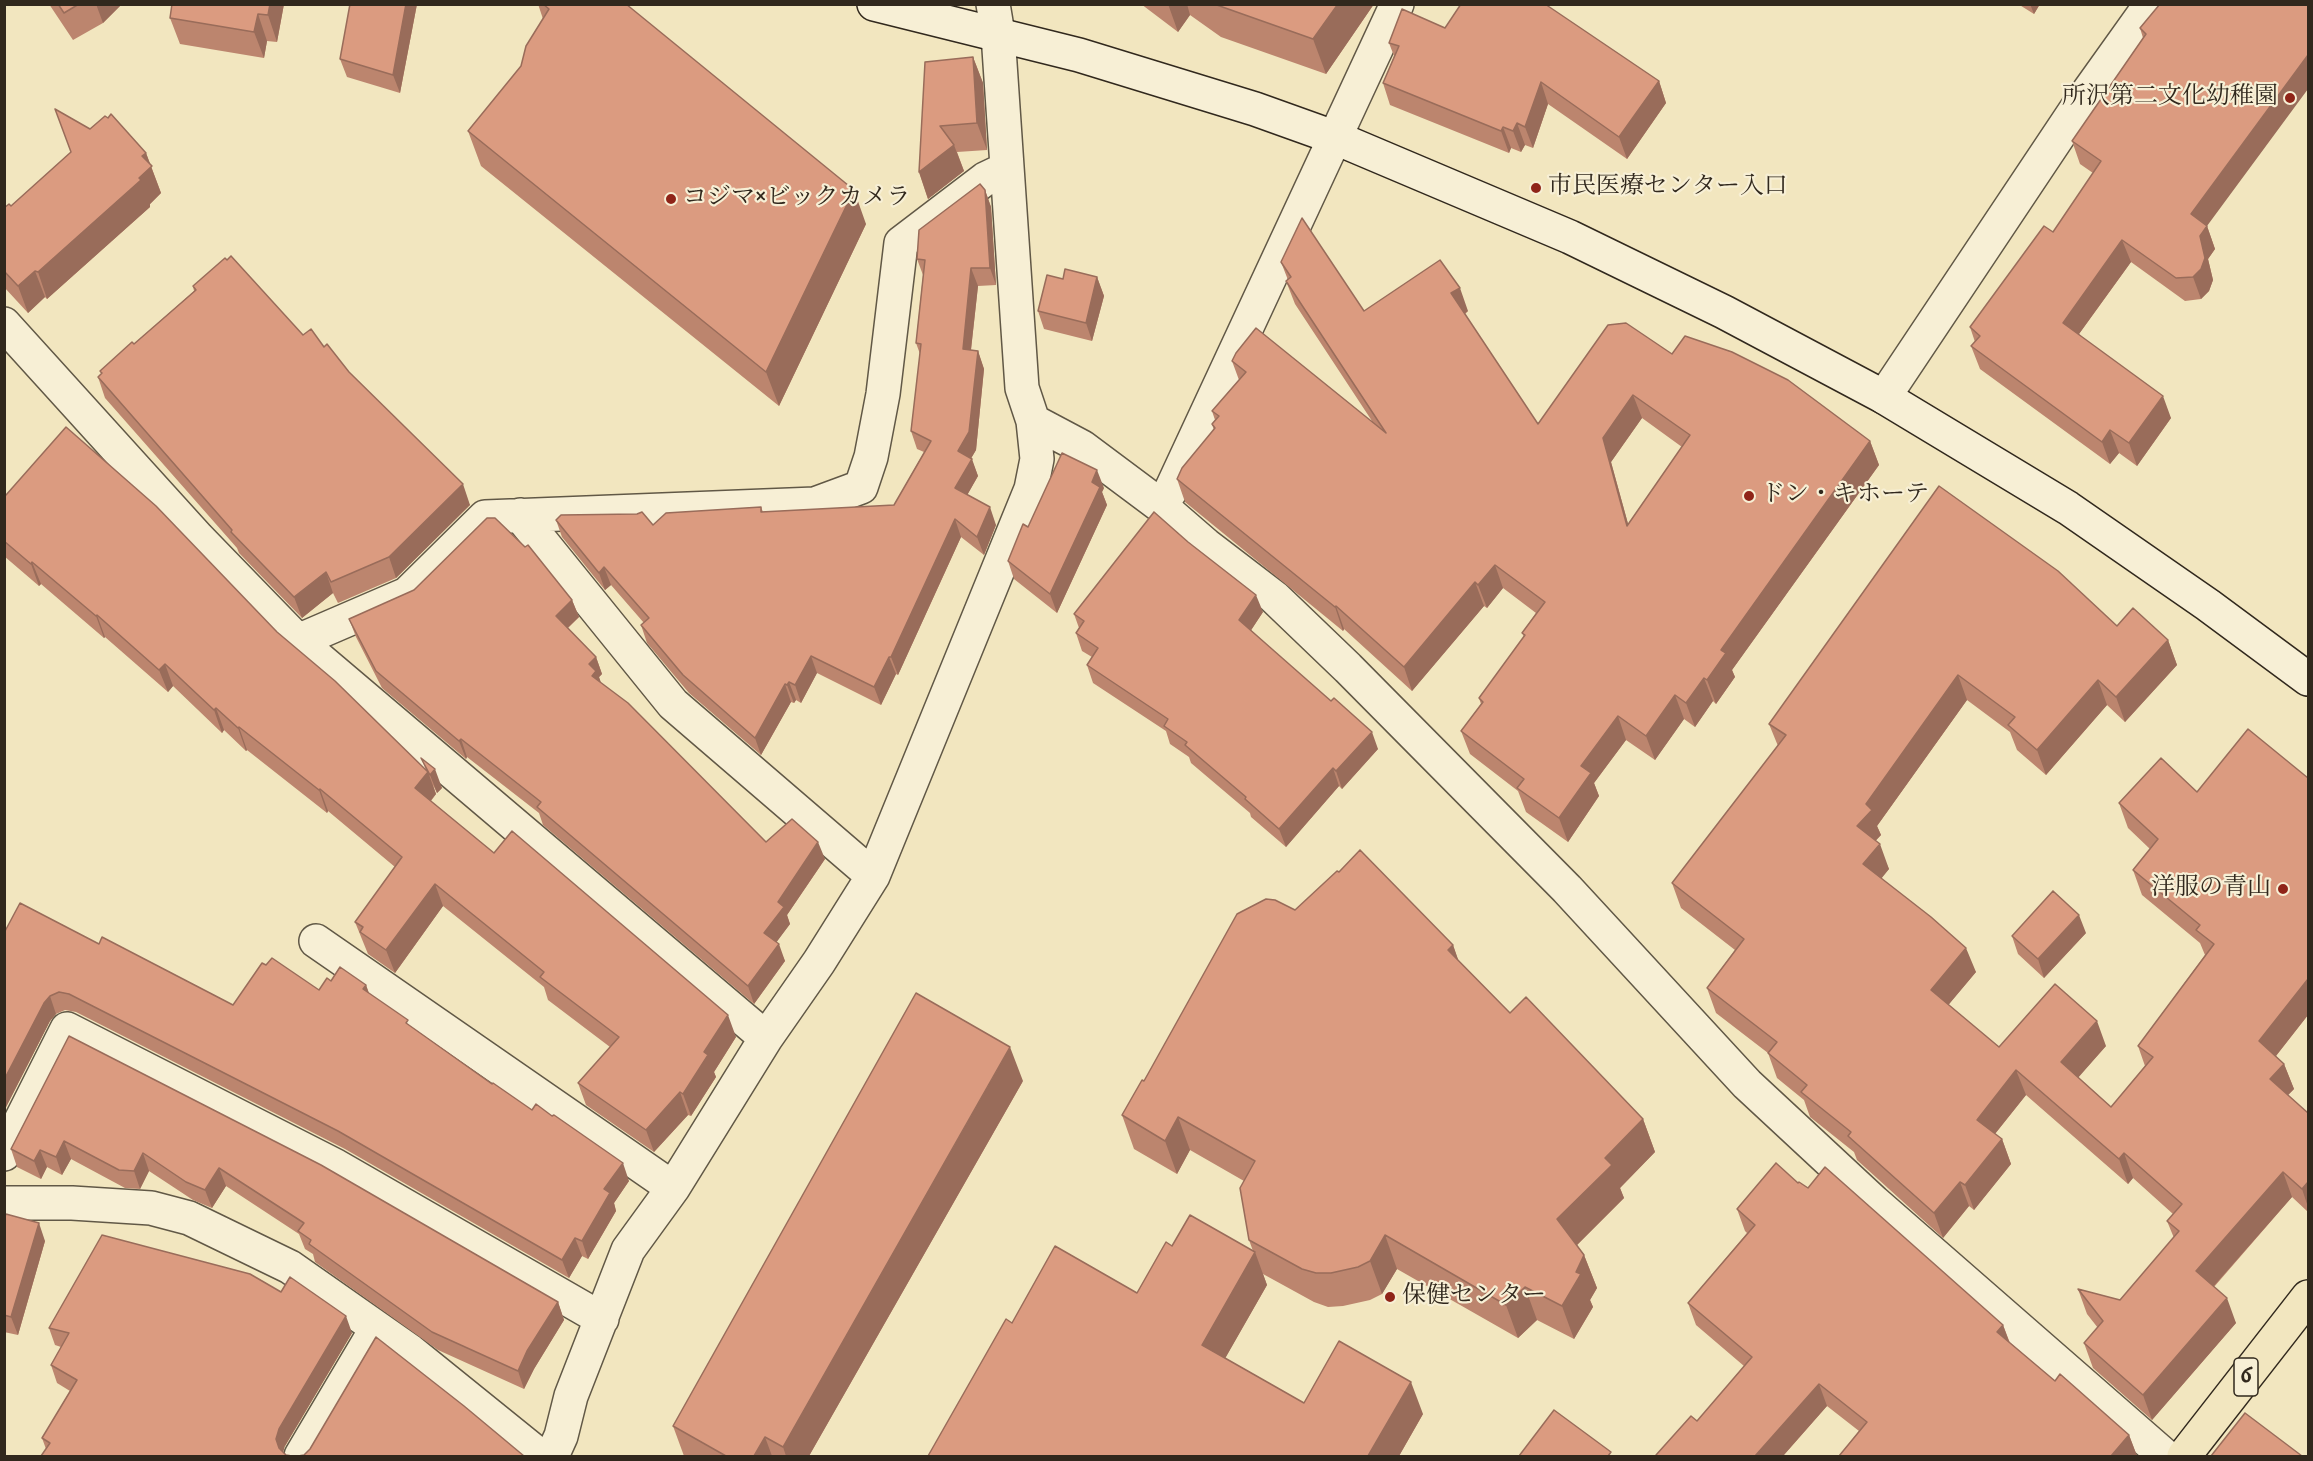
<!DOCTYPE html>
<meta charset="utf-8">
<style>
body{margin:0}
#map{position:relative;width:2313px;height:1461px;overflow:hidden;background:#f2e6bf;font-family:"IM FELL DW Pica",serif}
canvas{display:block}
.frame{position:absolute;inset:0;border:6px solid #31281d;pointer-events:none}
</style>
<div id="map">
<canvas width="2313" height="1461"></canvas>
<div class="frame"></div>
</div>
<script>
const c = document.querySelector('canvas').getContext('2d');
c.lineJoin = 'round';
function shape(rows) {
  const path = new Path2D();
  for (const r of rows) {
    path.moveTo(r[0], r[1]);
    for (let i = 2; i < r.length; i += 2) path.lineTo(r[i], r[i + 1]);
  }
  return path;
}
function stroke(path, color, width, dash) {
  c.strokeStyle = color;
  c.lineWidth = width;
  c.lineCap = dash ? 'butt' : 'round';
  c.setLineDash(dash || []);
  c.stroke(path);
}
function fillPath(path, color) {
  c.fillStyle = color;
  c.fill(path, 'evenodd');
}
function write(font, color, halo, rows, align = 'center') {
  c.font = font + ' "IM FELL DW Pica","Noto Serif JP",serif';
  c.lineWidth = 4.5;
  c.setLineDash([]);
  c.textBaseline = 'middle';
  c.strokeStyle = halo;
  c.fillStyle = color;
  for (const [text, x, y, turn = 0] of rows) {
    c.save();
    c.translate(x, y);
    c.rotate((+turn || 0) * Math.PI / 180);
    c.textAlign = isNaN(turn) ? turn : align;
    if (halo) c.strokeText(text, 0, 0);
    c.fillText(text, 0, 0);
    c.restore();
  }
}
const street = shape([
 [4,324,198,538,298,641,766,1038],
 [1884,397,2081,102,2151,4],
 [1033,421,1082,447,1161,506,1206,545,1274,597,1348,668,1567,889,1747,1084,1874,1202,2165,1456],
 [1161,506,1171,490,1397,4],
 [520,515,673,704,873,876],
 [298,641,407,594,485,517,815,504,861,487,871,457,883,394,901,243,985,179,1006,169],
 [316,941,673,1188],
 [4,1154,67,1029,336,1166,602,1319],
 [4,1203,72,1203,151,1208,189,1218,290,1267,410,1351,540,1456],
 [301,1456,377,1328],
 [552,1456,561,1436,571,1396,628,1250,673,1188,766,1038,819,962,873,876,1031,489,1037,459,1033,421,1022,388,998,34,993,4]
]);
const secondary = shape([
 [874,4,1079,55,1255,109,1336,138,1570,237,1724,312,1884,397,2068,508,2208,605,2308,679]
]);
const primary = shape([
 [2184,1456,2308,1297]
]);
stroke(street, '#615846', 36);
stroke(secondary, '#31281d', 36);
stroke(primary, '#31281d', 36);
stroke(street, '#f7efd5', 33);
stroke(secondary, '#f7efd5', 33);
stroke(primary, '#f2e6bf', 33);
fillPath(shape([
 [49,4,122,4,103,23,73,40],
 [172,4,284,4,277,42,267,41,264,58,180,44,170,18],
 [350,4,417,4,400,93,347,77,340,59],
 [538,4,626,4,866,224,779,406,481,166,468,131,521,66,543,19],
 [1141,4,1374,4,1326,74,1221,37,1190,15,1178,32],
 [2018,4,2040,4,2034,14],
 [2160,4,2207,226,2215,249,2208,259,2213,280,2209,291,2201,299,2185,301,2131,262,2079,334,2171,418,2137,466,2119,453,2110,464,1980,369,1971,346,1975,342,1970,327,2053,232,2093,173,2080,164,2072,141,2143,38,2140,28],
 [1445,28,1659,81,1666,103,1627,159,1548,104,1533,148,1525,145,1521,152,1511,148,1509,153,1390,105,1383,83,1394,56,1389,43],
 [973,57,983,83,987,150,957,152,964,171,928,199,919,172],
 [90,129,146,153,161,193,150,204,150,207,47,299,45,297,28,313,4,287,4,208,11,206,71,152],
 [985,190,991,207,996,285,978,286,971,350,978,351,984,369,976,450,971,458,978,476,967,495,996,525,984,555,961,537,898,675,896,674,881,705,817,673,801,703,796,700,794,703,791,702,761,755,689,693,647,643,641,625,644,623,611,585,605,590,562,537,556,520,653,525,761,507,763,512,894,505,924,452,917,449,911,431,920,354,916,343,923,275,917,259],
 [1281,262,1364,311,1468,311,1465,314,1538,424,1672,354,1870,441,1879,465,1732,670,1735,677,1716,704,1713,701,1695,727,1684,719,1655,760,1626,740,1594,783,1599,796,1568,842,1526,812,1518,791,1470,754,1461,731,1481,704,1479,698,1524,637,1522,633,1536,613,1503,588,1487,608,1484,606,1412,691,1344,629,1343,631,1185,502,1177,479,1214,430,1212,424,1215,420,1212,411,1239,380,1232,361,1372,421,1295,304,1286,281,1288,280],
 [1642,418,1682,447,1628,524,1611,462],
 [1097,277,1104,296,1092,341,1044,329,1038,311,1063,279],
 [193,286,303,335,324,347,349,372,470,505,396,578,338,603,333,593,302,618,239,553,237,548,105,398,98,377,101,374,100,371,134,344,194,291],
 [1104,488,1102,492,1107,505,1057,613,1014,579,1008,561,1028,527],
 [4,494,277,632,426,770,421,758,442,788,437,793,433,785,436,794,431,801,494,853,736,1037,714,1072,716,1077,691,1116,688,1115,654,1152,586,1105,578,1083,610,1047,548,1000,544,987,443,906,395,973,368,954,355,922,395,867,328,811,327,813,247,750,246,751,224,730,222,733,173,686,168,692,105,637,104,638,41,584,39,586,4,556],
 [572,600,579,617,568,628,596,657,602,674,599,677,600,682,766,842,825,859,787,915,790,924,776,942,785,961,754,1004,543,825,539,813,467,757,466,759,382,688,356,637,349,619],
 [1263,612,1251,630,1378,749,1342,789,1339,786,1286,847,1251,817,1250,813,1191,763,1189,757,1170,744,1166,731,1093,683,1087,665,1092,657,1082,651,1076,633,1079,628,1074,614],
 [2117,626,2168,640,2177,665,2125,722,2107,705,2046,775,2017,750,2010,732,1967,700,1877,826,1881,835,1875,841,1889,869,1881,878,1976,972,1948,1005,1999,1047,2106,1046,2078,1077,2111,1107,2145,1066,2138,1046,2205,955,2200,943,2142,895,2133,870,2150,849,2128,828,2119,803,2197,792,2308,778,2308,1015,2276,1056,2284,1064,2294,1089,2288,1095,2308,1113,2308,1212,2292,1197,2214,1287,2236,1323,2152,1420,2093,1368,2084,1343,2098,1328,2087,1314,2078,1289,2120,1300,2174,1238,2167,1221,2173,1214,2133,1178,2128,1184,2026,1095,1995,1134,2002,1139,2011,1164,1974,1210,1969,1206,1943,1238,1857,1160,1854,1152,1810,1117,1804,1100,1777,1078,1768,1053,1716,1013,1707,988,1735,950,1681,908,1672,883,1778,746,1769,724],
 [1295,910,1453,945,1458,960,1510,1013,1643,1119,1655,1152,1620,1188,1624,1198,1577,1245,1584,1255,1597,1288,1590,1300,1593,1307,1574,1339,1537,1320,1518,1338,1397,1269,1382,1294,1370,1300,1343,1306,1328,1307,1314,1302,1263,1274,1267,1285,1225,1358,1304,1403,1423,1414,1399,1456,928,1456,1012,1323,1137,1293,1172,1246,1253,1251,1249,1240,1244,1181,1190,1150,1177,1174,1134,1149,1122,1115,1144,1081],
 [4,933,99,944,233,1005,319,990,331,981,366,985,369,993,410,1026,492,1084,629,1181,614,1203,616,1211,588,1259,582,1256,569,1278,345,1149,76,1012,65,1010,56,1014,50,1021,4,1111],
 [2086,933,2044,978,2018,954,2012,936],
 [69,1036,558,1302,564,1320,534,1369,524,1389,438,1350,315,1262,313,1254,305,1249,299,1234,226,1186,212,1208,193,1200,149,1171,140,1189,125,1188,71,1159,62,1175,47,1167,41,1179,17,1167,11,1149],
 [1023,1081,809,1456,684,1456,673,1426],
 [1798,1183,1808,1188,2003,1325,2010,1343,2055,1381,2129,1435,2137,1456,1839,1456,1859,1431,1827,1406,1783,1456,1656,1456,1656,1455,1697,1421,1744,1366,1696,1325,1688,1303,1747,1233,1745,1231,1737,1209],
 [4,1219,45,1241,18,1335,4,1332],
 [49,1328,352,1333,285,1446,46,1449,42,1438,70,1391,57,1383,51,1365,61,1347,55,1345]
]), '#bc856e');
fillPath(shape([
 [96,4,122,4,103,23],
 [270,4,284,4,277,42,268,15],
 [406,4,417,4,400,93,393,75],
 [1168,4,1187,4,1190,15,1178,32],
 [1338,4,1374,4,1326,74,1313,39],
 [2030,4,2040,4,2034,14],
 [258,14,267,41,264,58,254,32],
 [2308,55,2308,89,2207,226,2215,249,2208,259,2213,280,2209,291,2201,299,2193,277,2191,214],
 [973,57,983,83,987,150,977,123],
 [1659,81,1666,103,1627,159,1619,137],
 [1541,82,1548,104,1533,148,1525,127],
 [1517,123,1525,145,1521,152,1513,131],
 [1503,127,1511,148,1509,153,1501,131],
 [954,145,964,171,928,199,919,172],
 [146,153,161,193,150,204,150,207,47,299,38,272,139,178,142,156],
 [854,190,866,224,779,406,766,372],
 [985,190,991,207,996,285,990,268],
 [2122,240,2131,262,2071,345,2063,323],
 [971,268,978,286,969,367,963,349],
 [35,271,45,297,28,313,18,286],
 [1097,277,1104,296,1092,341,1086,323],
 [1460,288,1468,311,1460,317,1451,293],
 [978,351,984,369,976,450,965,469,958,451],
 [1633,395,1642,418,1611,462,1635,549,1627,526,1603,438],
 [2163,396,2171,418,2137,466,2129,443],
 [2110,430,2119,453,2110,464,2102,442],
 [1870,441,1879,465,1732,670,1735,677,1716,704,1707,680,1721,650],
 [972,459,978,476,961,506,955,488],
 [1097,470,1104,488,1102,492,1107,505,1057,613,1050,594,1092,482],
 [463,484,470,505,396,578,389,557],
 [990,507,996,525,984,555,977,537],
 [955,519,961,537,898,675,891,657],
 [32,562,41,584,39,586,31,564],
 [1495,565,1503,588,1487,608,1478,585],
 [604,567,611,585,605,590,599,573],
 [326,572,333,593,302,618,294,597],
 [1475,582,1484,606,1412,691,1404,667],
 [1256,595,1263,612,1246,638,1239,620],
 [572,600,579,617,562,633,556,616],
 [1336,606,1344,629,1343,631,1335,607],
 [97,615,105,637,104,638,96,616],
 [2168,640,2177,665,2125,722,2116,697],
 [811,656,817,673,801,703,795,685],
 [596,657,602,674,599,677,603,688,592,676,589,664],
 [889,657,896,674,881,705,874,687],
 [165,664,173,686,168,692,159,670],
 [1958,675,1967,700,1877,826,1881,835,1866,851,1857,826,1866,804],
 [1704,678,1713,701,1695,727,1686,703],
 [2098,680,2107,705,2046,775,2037,750],
 [789,682,796,700,794,703,787,685],
 [785,684,791,702,761,755,755,738],
 [1675,695,1684,719,1655,760,1646,736],
 [216,708,224,730,222,733,214,710],
 [1618,716,1626,740,1594,783,1599,796,1568,842,1559,818,1581,766],
 [239,727,247,750,246,751,238,728],
 [1372,732,1378,749,1342,789,1336,771],
 [461,739,467,757,466,759,459,741],
 [1333,768,1339,786,1286,847,1279,829],
 [435,769,442,788,437,793,430,775],
 [428,772,436,794,423,810,415,788],
 [320,789,328,811,327,813,319,790],
 [818,842,825,859,787,915,790,924,770,951,764,933,778,902],
 [1880,844,1889,869,1873,889,1863,864],
 [435,884,443,906,395,973,386,950],
 [2079,915,2086,933,2044,978,2038,959],
 [779,944,785,961,754,1004,748,986],
 [1453,945,1465,979,1448,950],
 [1966,948,1976,972,1940,1015,1931,990],
 [2308,979,2308,1015,2268,1066,2259,1041],
 [366,985,372,1003,363,989],
 [50,996,56,1014,50,1021,4,1111,4,1080,44,1003],
 [728,1015,736,1037,714,1072,716,1077,691,1116,683,1094,704,1052],
 [2097,1021,2106,1046,2070,1087,2061,1062],
 [1010,1047,1023,1081,809,1456,786,1456,783,1447],
 [2284,1064,2294,1089,2279,1104,2270,1079],
 [2016,1070,2026,1095,1986,1145,1977,1120],
 [680,1092,688,1115,654,1152,646,1130],
 [1178,1117,1190,1150,1177,1174,1165,1141],
 [1643,1119,1655,1152,1620,1188,1624,1198,1569,1253,1557,1219,1605,1158],
 [2002,1139,2011,1164,1974,1210,1965,1185],
 [64,1141,71,1159,62,1175,56,1157],
 [40,1150,47,1167,41,1179,34,1161],
 [143,1153,149,1171,140,1189,134,1171],
 [2124,1153,2133,1178,2128,1184,2119,1159],
 [623,1163,629,1181,614,1203,616,1211,588,1259,582,1241,604,1189],
 [219,1168,226,1186,212,1208,205,1190],
 [2283,1172,2292,1197,2205,1296,2196,1271],
 [1960,1182,1969,1206,1943,1238,1934,1213],
 [2308,1182,2308,1207,2302,1189],
 [39,1223,45,1241,18,1335,11,1317],
 [1385,1235,1397,1269,1382,1294,1370,1261],
 [575,1238,582,1256,569,1278,562,1260],
 [1255,1252,1267,1285,1214,1378,1202,1345],
 [1584,1255,1597,1288,1590,1300,1593,1307,1574,1339,1562,1306,1576,1272],
 [1525,1287,1537,1320,1518,1338,1506,1305],
 [2227,1298,2236,1323,2152,1420,2143,1395],
 [558,1302,564,1320,534,1369,524,1389,518,1371,527,1351],
 [346,1316,352,1333,285,1446,282,1456,276,1439,279,1429],
 [2003,1325,2011,1347,1997,1332],
 [1411,1382,1423,1414,1399,1456,1368,1456],
 [1819,1384,1827,1406,1783,1456,1755,1456],
 [2129,1435,2137,1456,2111,1456],
 [765,1437,772,1456,754,1456]
]), '#996c5a');
const building = shape([
 [58,4,79,4,64,13,58,4],
 [172,4,270,4,268,15,258,14,254,32,170,18,172,4],
 [350,4,406,4,393,75,340,59,350,4],
 [543,4,626,4,854,190,766,372,468,131,521,66,526,46,549,9,543,4],
 [1214,4,1338,4,1313,39,1214,4],
 [1461,4,1545,4,1659,81,1619,137,1541,82,1525,127,1517,123,1513,131,1503,127,1501,131,1383,83,1399,46,1389,43,1402,9,1445,28,1461,4],
 [2160,4,2308,4,2308,55,2191,214,2207,226,2200,236,2205,258,2201,269,2193,277,2176,278,2122,240,2063,323,2163,396,2129,443,2110,430,2102,442,1971,346,1980,336,1970,327,2044,226,2053,232,2101,161,2072,141,2146,34,2140,28,2160,4],
 [973,57,977,123,940,126,954,145,919,172,925,62,973,57],
 [55,109,90,129,105,116,108,118,111,114,146,153,142,156,152,166,139,178,141,180,38,272,35,271,18,286,4,271,4,208,9,204,11,206,71,152,55,109],
 [980,184,985,190,990,268,971,268,963,349,978,351,969,432,958,451,972,459,955,488,990,507,977,537,955,519,891,657,889,657,874,687,811,656,795,685,789,682,787,685,785,684,755,738,683,675,641,625,649,618,604,567,599,573,556,520,561,515,637,514,642,512,653,525,666,513,761,507,761,512,894,505,931,441,911,431,921,344,916,343,925,260,917,259,919,230,980,184],
 [1302,218,1364,311,1440,260,1460,288,1451,293,1538,424,1608,325,1626,323,1672,354,1685,336,1732,352,1788,380,1870,441,1721,650,1726,653,1707,680,1704,678,1686,703,1675,695,1646,736,1618,716,1581,766,1591,773,1559,818,1517,788,1524,779,1461,731,1483,702,1479,698,1525,635,1522,633,1545,602,1495,565,1478,585,1475,582,1404,667,1336,606,1335,607,1177,479,1182,468,1215,428,1212,424,1219,416,1212,411,1246,372,1232,361,1236,353,1256,328,1386,433,1286,281,1291,277,1281,262,1302,218],
 [1633,395,1690,435,1627,526,1603,438,1633,395],
 [231,256,303,335,311,329,324,347,327,344,349,372,463,484,389,557,331,582,326,572,294,597,231,532,232,530,98,377,102,373,100,371,132,342,134,344,196,290,193,286,225,258,227,260,231,256],
 [1065,269,1097,277,1086,323,1038,311,1047,275,1063,279,1065,269],
 [66,427,156,506,277,632,335,681,428,772,415,788,494,853,512,831,728,1015,704,1052,708,1055,683,1094,680,1092,646,1130,578,1083,619,1037,540,977,544,972,435,884,386,950,360,932,363,927,355,922,402,857,320,789,319,790,239,727,238,728,216,708,214,710,165,664,159,670,97,615,96,616,32,562,31,564,4,541,4,494,6,495,66,427],
 [1062,453,1097,470,1092,482,1100,487,1050,594,1008,561,1023,524,1028,527,1062,453],
 [1939,486,2058,571,2117,626,2133,608,2168,640,2116,697,2098,680,2037,750,2008,725,2015,717,1958,675,1866,804,1872,810,1857,826,1880,844,1863,864,1931,917,1966,948,1931,990,1999,1047,2055,984,2097,1021,2061,1062,2111,1107,2153,1057,2138,1046,2214,944,2196,930,2200,925,2133,870,2158,839,2119,803,2161,758,2197,792,2248,729,2308,778,2308,979,2259,1041,2284,1064,2270,1079,2308,1113,2308,1182,2302,1189,2283,1172,2196,1271,2227,1298,2143,1395,2084,1343,2103,1321,2078,1289,2120,1300,2179,1231,2167,1221,2182,1204,2124,1153,2119,1159,2016,1070,1977,1120,2002,1139,1965,1185,1960,1182,1934,1213,1848,1136,1851,1132,1801,1092,1807,1085,1768,1053,1777,1042,1707,988,1744,939,1672,883,1786,735,1769,724,1939,486],
 [1154,512,1188,542,1256,595,1239,620,1331,701,1334,698,1372,732,1336,771,1333,768,1279,829,1245,799,1246,797,1185,745,1187,742,1164,726,1168,719,1087,665,1098,648,1076,633,1084,621,1074,614,1154,512],
 [487,518,495,518,525,547,528,545,572,600,556,616,596,657,589,664,596,671,592,676,628,703,766,842,792,819,818,842,778,902,784,907,764,933,779,944,748,986,537,807,541,802,461,739,459,741,376,671,349,619,414,590,487,518],
 [421,758,435,769,430,775,421,758],
 [1360,850,1453,945,1448,950,1510,1013,1526,997,1643,1119,1605,1158,1612,1165,1557,1219,1584,1255,1576,1272,1581,1274,1562,1306,1525,1287,1506,1305,1385,1235,1370,1261,1358,1267,1331,1273,1316,1273,1302,1269,1249,1240,1240,1188,1255,1161,1178,1117,1165,1141,1122,1115,1142,1080,1144,1081,1237,914,1266,899,1275,900,1295,910,1337,871,1339,872,1360,850],
 [2053,891,2079,915,2038,959,2012,936,2053,891],
 [20,903,99,944,102,937,233,1005,262,963,266,965,272,958,319,990,327,978,331,981,340,967,366,985,363,989,408,1020,406,1023,492,1084,493,1083,532,1110,536,1104,552,1116,554,1115,623,1163,604,1189,610,1193,582,1241,575,1238,562,1260,338,1131,69,994,59,992,50,996,44,1003,4,1080,4,933,20,903],
 [916,993,1010,1047,783,1447,765,1437,754,1456,726,1456,673,1426,916,993],
 [69,1036,321,1165,558,1302,527,1351,518,1371,432,1332,309,1244,311,1240,298,1231,304,1223,219,1168,205,1190,186,1182,143,1153,134,1171,119,1170,64,1141,56,1157,40,1150,34,1161,11,1149,69,1036],
 [1776,1163,1798,1183,1799,1182,1808,1188,1825,1167,2003,1325,1997,1332,2055,1381,2060,1374,2129,1435,2111,1456,1839,1456,1867,1422,1819,1384,1755,1456,1657,1456,1656,1455,1691,1416,1697,1421,1752,1357,1688,1303,1755,1225,1737,1209,1776,1163],
 [6,1214,39,1223,11,1317,4,1315,4,1219,6,1214],
 [1190,1215,1255,1252,1202,1345,1304,1403,1339,1341,1411,1382,1368,1456,928,1456,1006,1319,1012,1323,1055,1246,1137,1293,1166,1242,1172,1246,1190,1215],
 [102,1235,250,1274,281,1292,290,1277,346,1316,279,1429,276,1439,279,1448,286,1455,292,1456,41,1456,50,1443,42,1438,77,1380,51,1365,69,1333,49,1328,102,1235],
 [376,1337,464,1406,524,1456,298,1456,304,1455,310,1449,376,1337],
 [1554,1410,1611,1452,1608,1456,1519,1456,1554,1410],
 [2245,1413,2302,1456,2211,1456,2245,1413]
]);
fillPath(building, '#db9b80');
stroke(building, '#996c5a', 1.5);
for (const [x, y, r, color] of [
 [2290,98,6,"#8f2418"],
 [1536,188,6,"#8f2418"],
 [671,199,6,"#8f2418"],
 [1749,496,6,"#8f2418"],
 [2283,889,6,"#8f2418"],
 [1390,1297,6,"#8f2418"]
]) {
  const dot = new Path2D();
  dot.arc(x, y, r, 0, 2 * Math.PI);
  c.fillStyle = color;
  c.fill(dot);
  stroke(dot, '#f7efd5', 2);
}
for (const [x, y, w] of [
 [2246,1377,24]
]) {
  const box = new Path2D();
  box.roundRect(x - w / 2, y - 19, w, 38, 4.5);
  c.fillStyle = '#f7efd5';
  c.fill(box);
  stroke(box, '#31281d', 1.5);
}
write('bold 22px', '#31281d', null, [
 ["6",2246,1377]
]);
write('24px', '#31281d', '#f7efd5', [
 ["所沢第二文化幼稚園",2278,98,"right"],
 ["市民医療センター入口",1548,188],
 ["コジマ×ビックカメラ",683,199],
 ["ドン・キホーテ",1761,496],
 ["洋服の青山",2271,889,"right"],
 ["保健センター",1402,1297]
], 'left');
</script>
